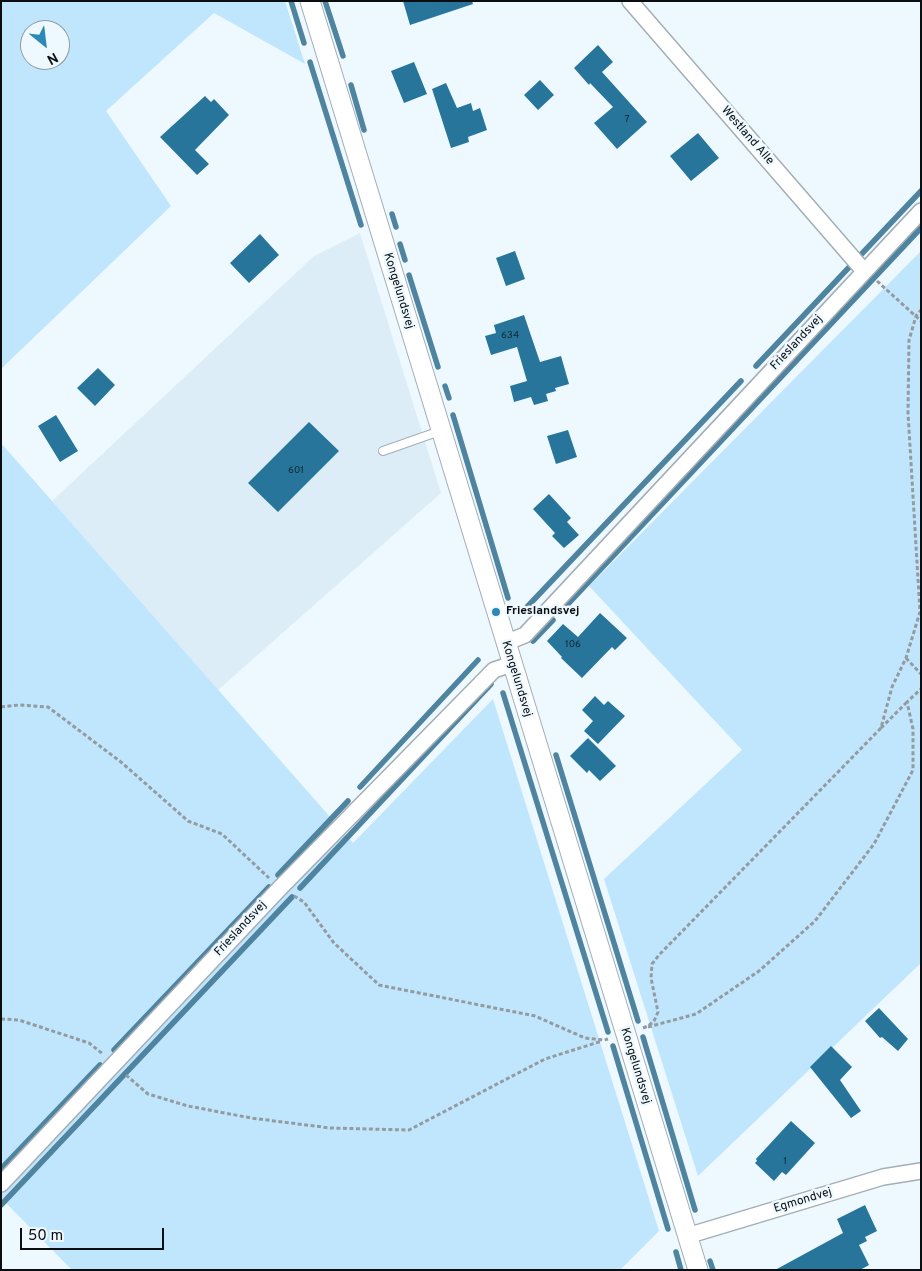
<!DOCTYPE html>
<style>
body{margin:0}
#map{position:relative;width:922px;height:1271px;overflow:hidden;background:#eef9ff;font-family:Overpass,sans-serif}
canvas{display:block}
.frame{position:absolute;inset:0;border:2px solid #0a0e10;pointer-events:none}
.north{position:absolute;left:20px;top:20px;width:50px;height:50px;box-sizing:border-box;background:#eef9ff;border:1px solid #939b9f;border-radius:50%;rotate:151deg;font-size:14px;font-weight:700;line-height:20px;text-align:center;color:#0a0e10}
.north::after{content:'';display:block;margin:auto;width:18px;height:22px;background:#2c89b5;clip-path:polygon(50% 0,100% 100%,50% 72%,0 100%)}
.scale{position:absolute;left:20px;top:1228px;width:144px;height:22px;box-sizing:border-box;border:2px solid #0a0e10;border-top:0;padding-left:6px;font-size:15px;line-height:18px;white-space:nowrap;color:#0a0e10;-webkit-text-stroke:4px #eef9ff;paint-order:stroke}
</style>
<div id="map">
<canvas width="922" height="1271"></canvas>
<div class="frame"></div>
<div class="north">N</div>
<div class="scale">50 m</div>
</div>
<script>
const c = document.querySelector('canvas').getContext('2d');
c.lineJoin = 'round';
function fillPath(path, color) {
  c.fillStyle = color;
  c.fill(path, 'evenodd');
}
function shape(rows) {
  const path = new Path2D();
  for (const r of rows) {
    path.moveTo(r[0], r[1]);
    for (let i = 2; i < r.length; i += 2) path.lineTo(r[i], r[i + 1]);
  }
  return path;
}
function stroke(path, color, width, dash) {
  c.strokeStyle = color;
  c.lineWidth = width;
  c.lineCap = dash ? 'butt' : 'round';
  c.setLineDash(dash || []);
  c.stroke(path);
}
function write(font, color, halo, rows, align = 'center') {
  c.font = font + ' Overpass,sans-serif';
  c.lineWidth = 5;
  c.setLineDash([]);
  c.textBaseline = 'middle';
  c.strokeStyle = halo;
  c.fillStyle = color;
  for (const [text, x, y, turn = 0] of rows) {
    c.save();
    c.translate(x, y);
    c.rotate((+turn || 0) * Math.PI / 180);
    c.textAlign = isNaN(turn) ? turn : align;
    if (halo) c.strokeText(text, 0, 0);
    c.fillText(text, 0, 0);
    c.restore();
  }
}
fillPath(shape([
 [360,233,441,493,218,690,52,501,314,256]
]), '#dcedf7');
fillPath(shape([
 [1,1,285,1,305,64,214,13,106,111,171,206,1,369],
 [30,30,60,30,60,60,30,60],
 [921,251,921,963,698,1176,604,879,742,750,589,586],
 [1,443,353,843,493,699,659,1231,620,1270,72,1270,1,1198]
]), '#c0e6fd');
stroke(shape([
 [291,1,304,43],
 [325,1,343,56],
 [310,62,361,225],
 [351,85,364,130],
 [392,214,396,227],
 [400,244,405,260],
 [409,275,438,367],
 [756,366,921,191],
 [445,386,449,398],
 [453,415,508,598],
 [567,605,921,228],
 [527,607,741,381],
 [533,641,553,620],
 [503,693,608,1032],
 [556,755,638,1021],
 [360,787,478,660],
 [278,875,348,801],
 [300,888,491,684],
 [643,1037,695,1210],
 [613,1046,668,1229],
 [114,1050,269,887],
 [1,1169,100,1065],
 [1,1205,292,897],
 [676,1252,681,1270],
 [710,1261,713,1270]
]), '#4f84a1', 5.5);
fillPath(shape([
 [403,1,472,1,473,4,410,25],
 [598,45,613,62,602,72,647,122,617,149,594,123,613,107,590,83,589,85,574,68],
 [414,62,427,94,404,103,391,71],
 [540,80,554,95,538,110,524,95],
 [446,83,457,108,471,103,473,111,480,108,487,130,468,137,469,142,451,148,432,89],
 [205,96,211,102,214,99,229,115,195,150,209,164,197,175,160,137],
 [698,133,719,158,691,181,670,156],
 [260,234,279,255,249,283,230,263],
 [515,251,525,279,506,286,496,258],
 [524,315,540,362,561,356,569,384,555,388,556,391,546,394,548,401,534,405,531,397,514,402,510,386,527,381,517,347,491,355,485,336,496,333,494,325],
 [98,368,115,385,95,406,77,388],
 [56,415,78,451,60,462,38,426],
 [309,422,339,451,278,512,248,483],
 [568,430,577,457,556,464,547,436],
 [549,494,571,518,567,522,579,535,564,548,552,536,555,533,533,509],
 [600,613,627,638,615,650,612,647,582,678,561,658,562,657,547,641,563,624,578,637],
 [595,696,604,705,608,701,625,716,598,744,584,731,593,721,582,710],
 [588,738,616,766,600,781,589,770,587,773,570,756],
 [879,1008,908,1039,898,1051,882,1037,880,1038,865,1021],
 [831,1046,852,1067,840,1080,861,1111,851,1118,810,1067],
 [791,1121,815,1143,786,1175,782,1172,774,1181,755,1163,757,1161,756,1159],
 [865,1205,877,1231,865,1237,867,1241,859,1245,869,1265,860,1270,775,1270,843,1233,837,1219]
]), '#27759b');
const service = shape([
 [383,451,440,431]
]);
const minor = shape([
 [630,1,864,271],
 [505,643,525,635,921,211],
 [1,1184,280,888,494,670,512,664],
 [687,1236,883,1177,921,1171]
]);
const tertiary = shape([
 [310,1,698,1270]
]);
stroke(service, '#a4aeb4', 10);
stroke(minor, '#a4aeb4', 18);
stroke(tertiary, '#a4aeb4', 21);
stroke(shape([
 [877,281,921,321],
 [906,658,921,674],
 [1,707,19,705,48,707,121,762,188,821,222,834,269,878],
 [881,728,907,702],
 [294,896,304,902,334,943,379,985,535,1016,585,1038,604,1040,608,1039],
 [1,1019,19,1020,89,1043,103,1054],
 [648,1027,696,1014,759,971,815,921,874,844,913,770,913,729,907,702,921,689],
 [643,1028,648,1026,654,1021,658,1012,651,978,652,964,659,955,881,728,892,687,906,658,920,612,908,413,909,340,916,316,921,310],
 [126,1075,148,1094,188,1106,251,1118,330,1128,409,1130,545,1059,602,1041]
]), '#939ba0', 3, [4, 2.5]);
stroke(service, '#fff', 8);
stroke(minor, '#fff', 15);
stroke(tertiary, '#fff', 19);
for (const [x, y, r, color] of [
 [496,612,5,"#2c89b5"]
]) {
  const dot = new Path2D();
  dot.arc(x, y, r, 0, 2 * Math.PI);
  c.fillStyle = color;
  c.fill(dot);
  stroke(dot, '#eef9ff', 2);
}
write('10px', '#112833', null, [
 ["7",627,120],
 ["634",510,336],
 ["601",296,471],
 ["106",573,645],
 ["1",785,1162]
]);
write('12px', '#0a0e10', '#eef9ff', [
 ["Westland Alle",747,136,49],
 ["Kongelundsvej",398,291,73],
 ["Frieslandsvej",797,343,-47],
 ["Kongelundsvej",516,679,73],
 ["Frieslandsvej",241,929,-47],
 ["Kongelundsvej",635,1066,73],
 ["Egmondvej",803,1201,-17]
]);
write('bold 12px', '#0a0e10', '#eef9ff', [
 ["Frieslandsvej",506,612]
], 'left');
</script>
